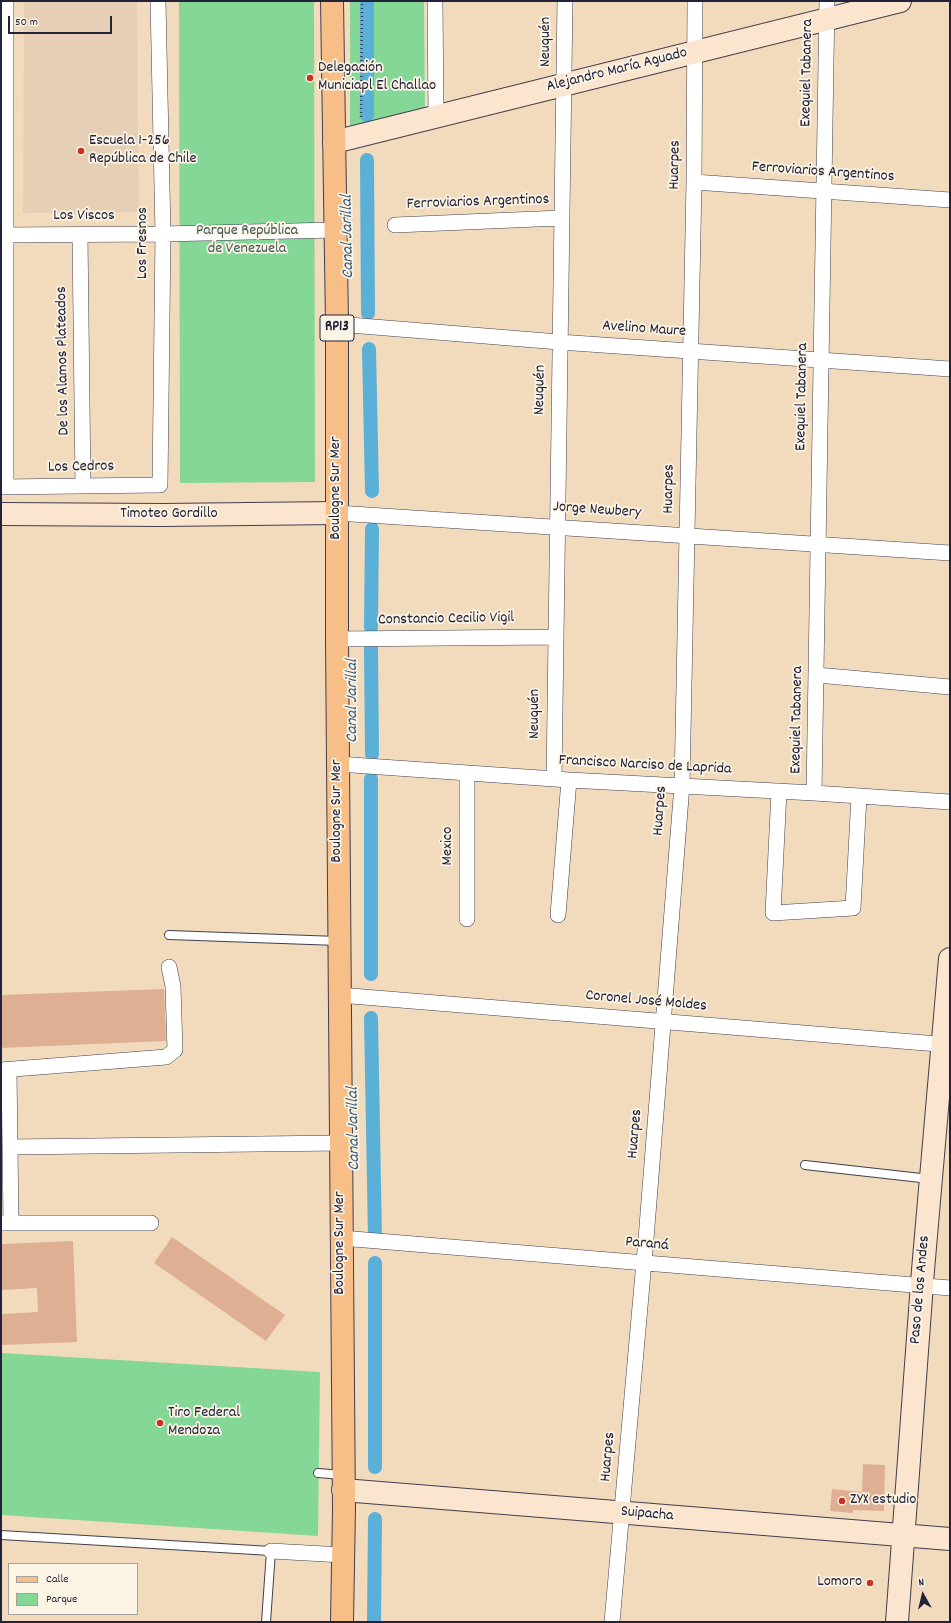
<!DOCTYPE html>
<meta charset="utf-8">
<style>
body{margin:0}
#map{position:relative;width:951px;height:1623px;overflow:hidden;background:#f2dbbc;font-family:Dekko,sans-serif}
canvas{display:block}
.frame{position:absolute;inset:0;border:2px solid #22223b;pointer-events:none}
.legend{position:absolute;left:8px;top:1563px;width:130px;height:52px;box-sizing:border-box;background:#fcf5e5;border:1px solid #a5a1a1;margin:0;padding:5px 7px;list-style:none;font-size:12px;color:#22223b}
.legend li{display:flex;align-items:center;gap:8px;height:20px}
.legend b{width:20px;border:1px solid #a5a1a1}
.north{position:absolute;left:903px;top:1575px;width:40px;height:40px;-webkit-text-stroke:3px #fcf5e5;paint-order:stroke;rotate:352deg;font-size:11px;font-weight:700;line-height:16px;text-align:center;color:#22223b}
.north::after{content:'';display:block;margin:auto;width:14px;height:18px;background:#22223b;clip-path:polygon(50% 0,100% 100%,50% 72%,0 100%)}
.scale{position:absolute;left:8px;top:16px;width:104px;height:18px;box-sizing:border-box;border:2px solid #22223b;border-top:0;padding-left:5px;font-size:12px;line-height:14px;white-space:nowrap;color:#22223b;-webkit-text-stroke:3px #fcf5e5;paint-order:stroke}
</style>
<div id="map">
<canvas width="951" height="1623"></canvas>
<div class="frame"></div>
<ul class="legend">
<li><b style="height:5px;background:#f7be88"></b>Calle</li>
<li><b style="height:11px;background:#85d798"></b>Parque</li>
</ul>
<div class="north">N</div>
<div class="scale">50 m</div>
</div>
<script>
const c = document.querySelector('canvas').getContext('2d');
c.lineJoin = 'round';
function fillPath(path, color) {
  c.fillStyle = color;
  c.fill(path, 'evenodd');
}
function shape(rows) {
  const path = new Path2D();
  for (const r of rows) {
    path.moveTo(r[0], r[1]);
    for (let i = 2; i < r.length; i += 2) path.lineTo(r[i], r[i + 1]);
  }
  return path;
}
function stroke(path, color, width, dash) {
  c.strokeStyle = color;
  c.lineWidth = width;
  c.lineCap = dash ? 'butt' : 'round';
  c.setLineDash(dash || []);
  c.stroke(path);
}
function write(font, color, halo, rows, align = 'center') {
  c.font = font + ' Dekko,sans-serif';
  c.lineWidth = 3.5;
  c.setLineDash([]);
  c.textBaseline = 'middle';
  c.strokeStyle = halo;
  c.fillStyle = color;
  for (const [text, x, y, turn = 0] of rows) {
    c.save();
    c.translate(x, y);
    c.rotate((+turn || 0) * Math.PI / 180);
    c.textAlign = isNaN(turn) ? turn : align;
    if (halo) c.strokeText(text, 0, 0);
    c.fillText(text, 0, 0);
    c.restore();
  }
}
fillPath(shape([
 [24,1,137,1,139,212,23,213]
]), '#e7cfb6');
fillPath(shape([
 [179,1,314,1,315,482,180,483],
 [350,1,424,1,425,112,350,128],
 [1,1353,320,1372,318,1536,1,1515]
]), '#85d798');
stroke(shape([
 [367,1,367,115],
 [367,160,368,313],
 [369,349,372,491],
 [371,627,372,529],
 [371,648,372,754],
 [371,974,371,779],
 [371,1018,375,1239],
 [375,1467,375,1263],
 [374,1622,375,1519]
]), '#5bb0d7', 14);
fillPath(shape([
 [164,989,166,1041,1,1048,1,995],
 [172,1237,285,1315,266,1341,154,1263],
 [73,1241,77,1342,1,1345,1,1314,38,1312,37,1288,1,1290,1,1244],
 [863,1464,885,1465,884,1511,853,1510,853,1513,830,1511,832,1489,862,1492]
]), '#dfaf93');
const lane = shape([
 [169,935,338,941],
 [805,1165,930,1179],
 [318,1473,342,1475],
 [1,1535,271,1551,266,1622]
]);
const street = shape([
 [6,1,6,487],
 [435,1,436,117],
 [694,182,950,200],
 [395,225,561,218],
 [1,235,163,234,335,230],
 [80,235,83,486],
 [337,324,559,342,950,369],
 [1,487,160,485,163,234,158,1],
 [337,513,950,553],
 [337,639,555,637],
 [817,675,950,687],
 [338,764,569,780,814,793,950,802],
 [467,773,467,919],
 [554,779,565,1],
 [779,791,773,913,853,908,859,796],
 [814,793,827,1],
 [558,915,569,780],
 [339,995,950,1045],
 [1,1070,166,1057,175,1050,173,986,169,967],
 [9,1070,11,1223],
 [10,1147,341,1143],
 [2,1223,151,1223],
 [341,1238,950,1288],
 [271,1551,343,1555],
 [612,1622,646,1239,682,785,694,182,695,1]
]);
const secondary = shape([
 [334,142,900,1],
 [1,514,162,515,337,513],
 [343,1490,950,1539],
 [897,1622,923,1270,950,959]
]);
const primary = shape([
 [332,1,337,324,337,639,344,1508,342,1622]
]);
stroke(lane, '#413e4e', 10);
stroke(street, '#413e4e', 16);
stroke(secondary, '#413e4e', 24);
stroke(primary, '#413e4e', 24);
stroke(shape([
 [361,117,362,1]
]), '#413e4e', 2.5, [1, 3]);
stroke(lane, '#fff', 8);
stroke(street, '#fff', 15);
stroke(secondary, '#fce5cf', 22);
stroke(primary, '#f7be88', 22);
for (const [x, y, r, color] of [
 [310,78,4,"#c8321e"],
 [81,151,4,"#c8321e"],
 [160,1423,4,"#c8321e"],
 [842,1501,4,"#c8321e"],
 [870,1583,4,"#c8321e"]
]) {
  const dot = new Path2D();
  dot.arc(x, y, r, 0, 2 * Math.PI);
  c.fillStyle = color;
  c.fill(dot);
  stroke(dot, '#fcf5e5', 1.5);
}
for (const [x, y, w] of [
 [337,328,34]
]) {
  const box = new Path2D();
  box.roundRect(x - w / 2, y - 13, w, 26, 3);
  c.fillStyle = '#fcf5e5';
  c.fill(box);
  stroke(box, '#22223b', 1);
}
write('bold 15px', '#22223b', null, [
 ["RP13",337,328]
]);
write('16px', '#22223b', '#fcf5e5', [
 ["Neuquén",547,42,-90],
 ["Alejandro María Aguado",617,71,-14],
 ["Exequiel Tabanera",808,73,-89],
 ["Huarpes",676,165,-89],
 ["Ferroviarios Argentinos",823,173,4],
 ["Ferroviarios Argentinos",478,203,-2],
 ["Los Viscos",84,217],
 ["Los Fresnos",144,243,-90],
 ["Avelino Maure",644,330,4],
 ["De los Alamos Plateados",64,361,-91],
 ["Neuquén",541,390,-89],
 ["Exequiel Tabanera",803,397,-89],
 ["Los Cedros",81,468,-1],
 ["Boulogne Sur Mer",337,488,-90],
 ["Huarpes",670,489,-89],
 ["Jorge Newbery",597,511,4],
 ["Timoteo Gordillo",169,515],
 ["Constancio Cecilio Vigil",446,620,-1],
 ["Neuquén",536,714,-90],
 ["Exequiel Tabanera",798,720,-89],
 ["Francisco Narciso de Laprida",645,766,3],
 ["Boulogne Sur Mer",338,811,-90],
 ["Huarpes",661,811,-86],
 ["Mexico",449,846,-90],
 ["Coronel José Moldes",646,1002,5],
 ["Huarpes",636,1134,-85],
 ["Boulogne Sur Mer",341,1243,-90],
 ["Paraná",647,1245,5],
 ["Paso de los Andes",921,1290,-85],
 ["Huarpes",609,1457,-85],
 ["Suipacha",647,1515,5]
]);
write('16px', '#22223b', '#fcf5e5', [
 ["Delegación",318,69],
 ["Municiapl El Challao",318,87],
 ["Escuela 1-256",89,142],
 ["República de Chile",89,160],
 ["Tiro Federal",168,1414],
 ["Mendoza",168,1432],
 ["ZYX estudio",850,1501],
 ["Lomoro",862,1583,"right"]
], 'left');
write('16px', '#405857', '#fcf5e5', [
 ["Parque República",247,232],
 ["de Venezuela",247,250]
]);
write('italic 17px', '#395b79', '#fcf5e5', [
 ["Canal Jarillal",349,237,-91],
 ["Canal Jarillal",354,701,-90],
 ["Canal Jarillal",355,1129,-91]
]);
</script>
